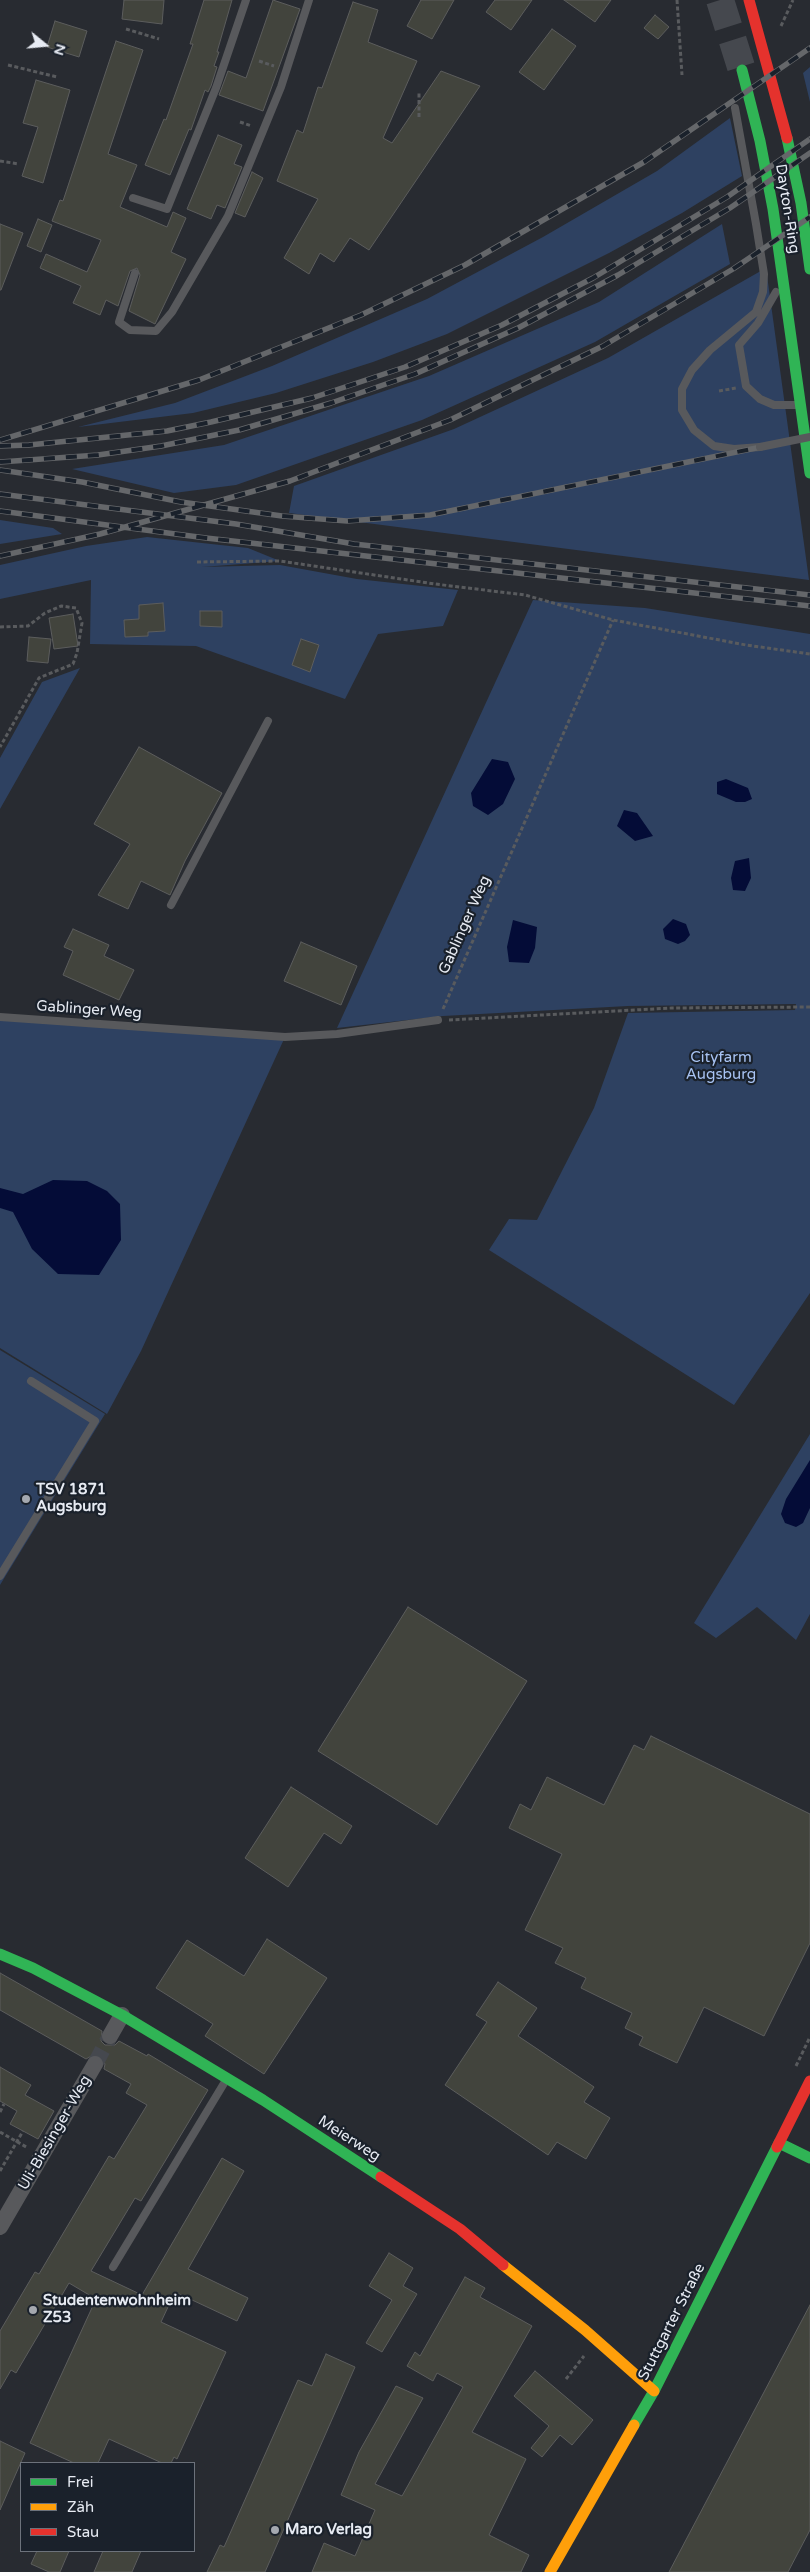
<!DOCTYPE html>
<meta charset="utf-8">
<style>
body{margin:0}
#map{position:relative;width:810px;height:2572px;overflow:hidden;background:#282b31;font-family:"Varela Round",sans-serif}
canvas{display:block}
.legend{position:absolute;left:20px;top:2462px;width:175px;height:90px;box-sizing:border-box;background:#1a212b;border:1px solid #6c727b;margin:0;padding:6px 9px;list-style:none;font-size:15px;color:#e7ebf3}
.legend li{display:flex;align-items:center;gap:10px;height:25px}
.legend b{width:25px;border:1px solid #6c727b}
.north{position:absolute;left:20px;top:20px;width:50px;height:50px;-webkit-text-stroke:4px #1a212b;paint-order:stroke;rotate:107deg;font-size:14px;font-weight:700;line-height:20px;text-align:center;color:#e7ebf3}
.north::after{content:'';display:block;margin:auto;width:18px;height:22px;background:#e7ebf3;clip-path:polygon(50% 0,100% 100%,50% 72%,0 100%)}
</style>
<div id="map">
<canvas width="810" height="2572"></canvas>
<ul class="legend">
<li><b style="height:6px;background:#30b455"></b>Frei</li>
<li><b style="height:6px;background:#ff9f0a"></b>Zäh</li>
<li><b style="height:6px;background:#e5322d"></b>Stau</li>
</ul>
<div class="north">N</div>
</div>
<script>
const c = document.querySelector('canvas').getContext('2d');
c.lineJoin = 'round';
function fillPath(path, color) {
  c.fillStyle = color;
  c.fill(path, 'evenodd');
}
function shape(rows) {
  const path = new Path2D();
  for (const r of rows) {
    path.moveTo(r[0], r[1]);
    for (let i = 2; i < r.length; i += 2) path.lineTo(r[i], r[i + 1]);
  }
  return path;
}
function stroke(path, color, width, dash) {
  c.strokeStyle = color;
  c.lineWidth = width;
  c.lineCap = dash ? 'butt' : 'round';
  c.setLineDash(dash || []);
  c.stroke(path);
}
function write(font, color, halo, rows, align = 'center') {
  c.font = font + ' "Varela Round",sans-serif';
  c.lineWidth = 4.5;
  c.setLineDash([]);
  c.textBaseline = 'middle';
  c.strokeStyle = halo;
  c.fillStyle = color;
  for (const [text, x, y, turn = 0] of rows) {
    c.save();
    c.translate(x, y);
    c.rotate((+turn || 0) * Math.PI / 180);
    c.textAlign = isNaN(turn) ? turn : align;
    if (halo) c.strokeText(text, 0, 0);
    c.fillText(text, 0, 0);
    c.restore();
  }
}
fillPath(shape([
 [810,67,810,102,803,73],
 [730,118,742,176,682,213,609,253,447,334,373,362,276,393,193,413,78,427,175,403,272,366,427,299,543,237,657,171],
 [722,224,730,264,595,342,422,420,236,485,174,493,72,469,224,445,429,376,599,302],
 [766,268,809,580,289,513,294,486,454,429,608,358],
 [0,520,53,528,62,534,0,544],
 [147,537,248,548,280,561,202,567,280,565,357,579,458,590,443,626,378,634,345,699,196,646,90,644,91,580,0,599,0,565,86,546],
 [533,600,645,608,810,634,810,1293,734,1405,489,1250,509,1219,537,1220,594,1108,628,1013,795,1010,796,1004,628,1006,443,1016,337,1028],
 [80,668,0,809,0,758,42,682],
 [0,1017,285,1037,141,1351,107,1414,0,1348],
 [0,1350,105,1414,0,1585],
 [810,1434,810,1614,796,1640,757,1607,716,1638,694,1623]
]), '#2e4161');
fillPath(shape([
 [492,759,508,762,515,779,503,804,488,815,473,806,471,793],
 [726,779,748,788,752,799,745,802,736,802,717,794,717,782],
 [624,810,637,813,653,836,635,841,617,826],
 [749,858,751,878,745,891,733,890,731,878,735,861],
 [673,919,686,924,690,935,685,941,678,944,665,939,663,929],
 [513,920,537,927,535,948,529,963,509,962,507,947],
 [53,1180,87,1181,107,1191,120,1204,121,1240,99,1275,58,1274,32,1249,13,1212,0,1208,0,1188,23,1194],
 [810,1460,810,1508,803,1523,796,1527,785,1523,781,1514,786,1499]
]), '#040c37');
const building = shape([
 [124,0,164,0,162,24,122,19,124,0],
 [204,0,232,0,217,52,219,52,214,66,217,67,211,86,208,92,205,90,191,130,189,129,170,175,145,165,164,119,166,120,193,44,190,44,204,0],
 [273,0,300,9,263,111,219,95,228,71,246,78,273,0],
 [421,0,454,0,432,39,407,26,421,0],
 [495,0,532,0,511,30,486,12,495,0],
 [564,0,611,0,595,22,564,0],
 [353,2,378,10,368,42,417,61,383,138,392,143,441,71,480,86,369,250,350,238,334,262,320,253,309,274,284,258,318,199,277,181,297,130,303,133,318,87,322,88,353,2],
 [655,15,669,27,658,39,644,28,655,15],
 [55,21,87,31,79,57,47,47,55,21],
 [552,29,576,46,544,90,519,72,552,29],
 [116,41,143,50,108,154,137,165,120,207,167,227,173,212,186,218,171,252,186,259,155,324,129,311,140,275,137,268,130,271,118,306,106,300,100,315,73,303,81,286,40,268,46,254,87,272,101,240,52,221,60,200,63,201,116,41],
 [36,80,70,90,43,183,22,176,38,127,23,123,36,80],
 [218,135,242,145,234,164,242,167,225,208,217,205,211,219,187,209,218,135],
 [252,172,263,178,245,217,235,213,252,172],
 [38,219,52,225,41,252,27,246,38,219],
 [0,224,23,233,1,290,0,290,0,224],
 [163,603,165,631,148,632,148,636,125,637,124,620,139,619,139,605,163,603],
 [200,611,222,611,222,627,200,626,200,611],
 [73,614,78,646,54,649,49,618,73,614],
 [29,637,51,639,48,663,27,661,29,637],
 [301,639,319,645,310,672,292,665,301,639],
 [139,747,222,793,185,861,170,895,141,881,128,909,98,895,130,844,94,824,139,747],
 [73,929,109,945,104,956,134,970,119,1000,63,975,73,951,64,947,73,929],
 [301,942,357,966,341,1005,284,981,301,942],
 [408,1607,527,1681,437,1825,318,1751,408,1607],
 [651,1736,810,1814,810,1943,764,2036,704,2007,677,2063,639,2045,643,2037,625,2028,632,2013,581,1988,586,1978,555,1963,563,1948,525,1930,562,1854,509,1828,520,1804,531,1810,547,1777,604,1805,634,1745,644,1750,651,1736],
 [291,1787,352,1826,341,1844,324,1833,288,1887,245,1858,291,1787],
 [267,1939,327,1978,264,2074,205,2036,213,2024,156,1988,187,1940,244,1976,267,1939],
 [0,1973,102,2031,101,2041,105,2045,115,2045,119,2041,147,2056,148,2054,208,2090,141,2201,135,2198,91,2271,142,2295,222,2158,244,2171,188,2269,248,2298,237,2321,175,2292,161,2322,226,2352,177,2459,174,2457,171,2463,162,2463,109,2439,98,2463,74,2463,30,2443,96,2299,69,2283,16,2373,11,2370,0,2389,0,2331,35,2272,39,2274,109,2156,114,2159,147,2105,126,2093,131,2084,104,2069,105,2064,100,2056,95,2054,86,2059,0,2010,0,1973],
 [498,1982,537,2008,518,2036,594,2087,584,2102,610,2118,586,2159,557,2142,548,2155,445,2085,487,2022,476,2015,498,1982],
 [0,2067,31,2085,25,2095,54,2111,38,2139,10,2124,17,2111,0,2101,0,2067],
 [389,2253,413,2268,403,2286,417,2294,382,2352,366,2343,392,2300,369,2286,389,2253],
 [465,2277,485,2288,480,2297,532,2326,472,2432,526,2459,489,2535,529,2555,521,2572,312,2572,324,2543,355,2556,375,2510,341,2495,359,2452,396,2386,423,2398,375,2484,402,2496,463,2387,437,2373,433,2381,407,2366,415,2352,420,2356,465,2277],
 [810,2305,810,2530,788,2572,669,2572,810,2305],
 [326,2354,355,2367,265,2572,207,2572,220,2545,224,2547,298,2380,312,2386,326,2354],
 [535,2371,593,2420,572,2445,560,2435,542,2457,531,2448,549,2426,514,2396,535,2371],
 [0,2441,25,2453,0,2510,0,2441],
 [37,2551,69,2551,60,2572,49,2572,31,2564,37,2551],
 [103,2551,141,2551,132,2572,94,2572,103,2551]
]);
fillPath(building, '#42443d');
stroke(building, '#5c5d5d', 1);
stroke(shape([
 [95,2064,110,2036]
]), '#45484e', 16, [16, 8]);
stroke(shape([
 [720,0,742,70]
]), '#45484e', 28, [28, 14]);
stroke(shape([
 [677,0,682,75],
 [781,26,793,0],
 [126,29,159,39],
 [259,61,274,66],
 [8,65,57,77],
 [419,117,419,91],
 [240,122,252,126],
 [0,161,19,164],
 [719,391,736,388],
 [197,562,280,561,435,584,525,595,613,620,746,645,810,654],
 [0,627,28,626,45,613,61,606,76,608,82,623,77,653,73,664,39,678,0,747],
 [443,1009,613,620],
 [449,1020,672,1008,810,1007],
 [796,2066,810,2037],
 [0,2112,4,2104],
 [0,2132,28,2148],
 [0,2171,23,2131],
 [566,2379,584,2356]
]), '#595b5e', 3, [4, 2.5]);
stroke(shape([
 [735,108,756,224,764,274,763,292,756,312,710,350,692,370,682,389,682,410,694,430,714,446,734,449,760,447],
 [133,198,167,209,216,88,246,0],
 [135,273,119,322,130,330,156,331,172,312,228,216,281,87,309,0],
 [776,292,758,323,739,345,746,386,760,399,774,405,796,405],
 [171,905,268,721],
 [0,1017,285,1037,337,1034,438,1020],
 [0,1576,95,1421,31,1381],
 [113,2267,226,2080]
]), '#58595c', 8);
stroke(shape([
 [110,2036,122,2015],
 [0,2227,95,2064]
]), '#58595c', 16);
stroke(shape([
 [742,70,760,141,773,209,810,473],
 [787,138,801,203,810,269],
 [0,1954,33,1968,122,2015,263,2100,381,2177],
 [779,2143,810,2158],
 [634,2425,654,2391,777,2147]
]), '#30b455', 11);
stroke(shape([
 [503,2265,585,2330,654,2391],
 [550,2572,634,2425]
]), '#ff9f0a', 11);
stroke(shape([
 [749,0,787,138],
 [777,2147,810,2081],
 [381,2177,460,2229,503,2265]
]), '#e5322d', 11);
const rail = shape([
 [0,440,199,380,361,315,465,265,644,162,810,48],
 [0,446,29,445,167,431,211,422,312,398,405,367,502,325,593,278,727,197,810,139],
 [0,462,98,455,161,446,239,430,331,403,415,374,518,328,618,275,730,208,810,153],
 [0,470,82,482,181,502,282,516,347,521,430,515,810,437],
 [0,494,236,524,354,544,810,595],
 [0,511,206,538,810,606],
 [0,556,100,534,290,481,450,420,603,346,733,269,810,217]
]);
stroke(rail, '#65676a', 5.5);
stroke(rail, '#1a212b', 4, [11]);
stroke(shape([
 [760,447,810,437]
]), '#58595c', 8);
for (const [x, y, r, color] of [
 [26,1499,5,"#a4a8af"],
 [33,2310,5,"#a4a8af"],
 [275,2530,5,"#a4a8af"]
]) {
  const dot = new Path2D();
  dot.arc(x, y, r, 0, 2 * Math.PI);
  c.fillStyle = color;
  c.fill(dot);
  stroke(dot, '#1a212b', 2);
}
write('15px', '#e7ebf3', '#1a212b', [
 ["Dayton-Ring",787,209,81],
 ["Gablinger Weg",465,925,-66],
 ["Gablinger Weg",89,1010,4],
 ["Uli-Biesinger-Weg",55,2133,-60],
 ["Meierweg",349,2139,33],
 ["Stuttgarter Straße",672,2322,-63]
]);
write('15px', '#a8c3f3', '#1a212b', [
 ["Cityfarm",721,1058],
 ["Augsburg",721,1075]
]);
write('bold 15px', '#e7ebf3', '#1a212b', [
 ["TSV 1871",36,1490],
 ["Augsburg",36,1507],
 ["Studentenwohnheim",43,2301],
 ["Z53",43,2318],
 ["Maro Verlag",285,2530]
], 'left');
</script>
